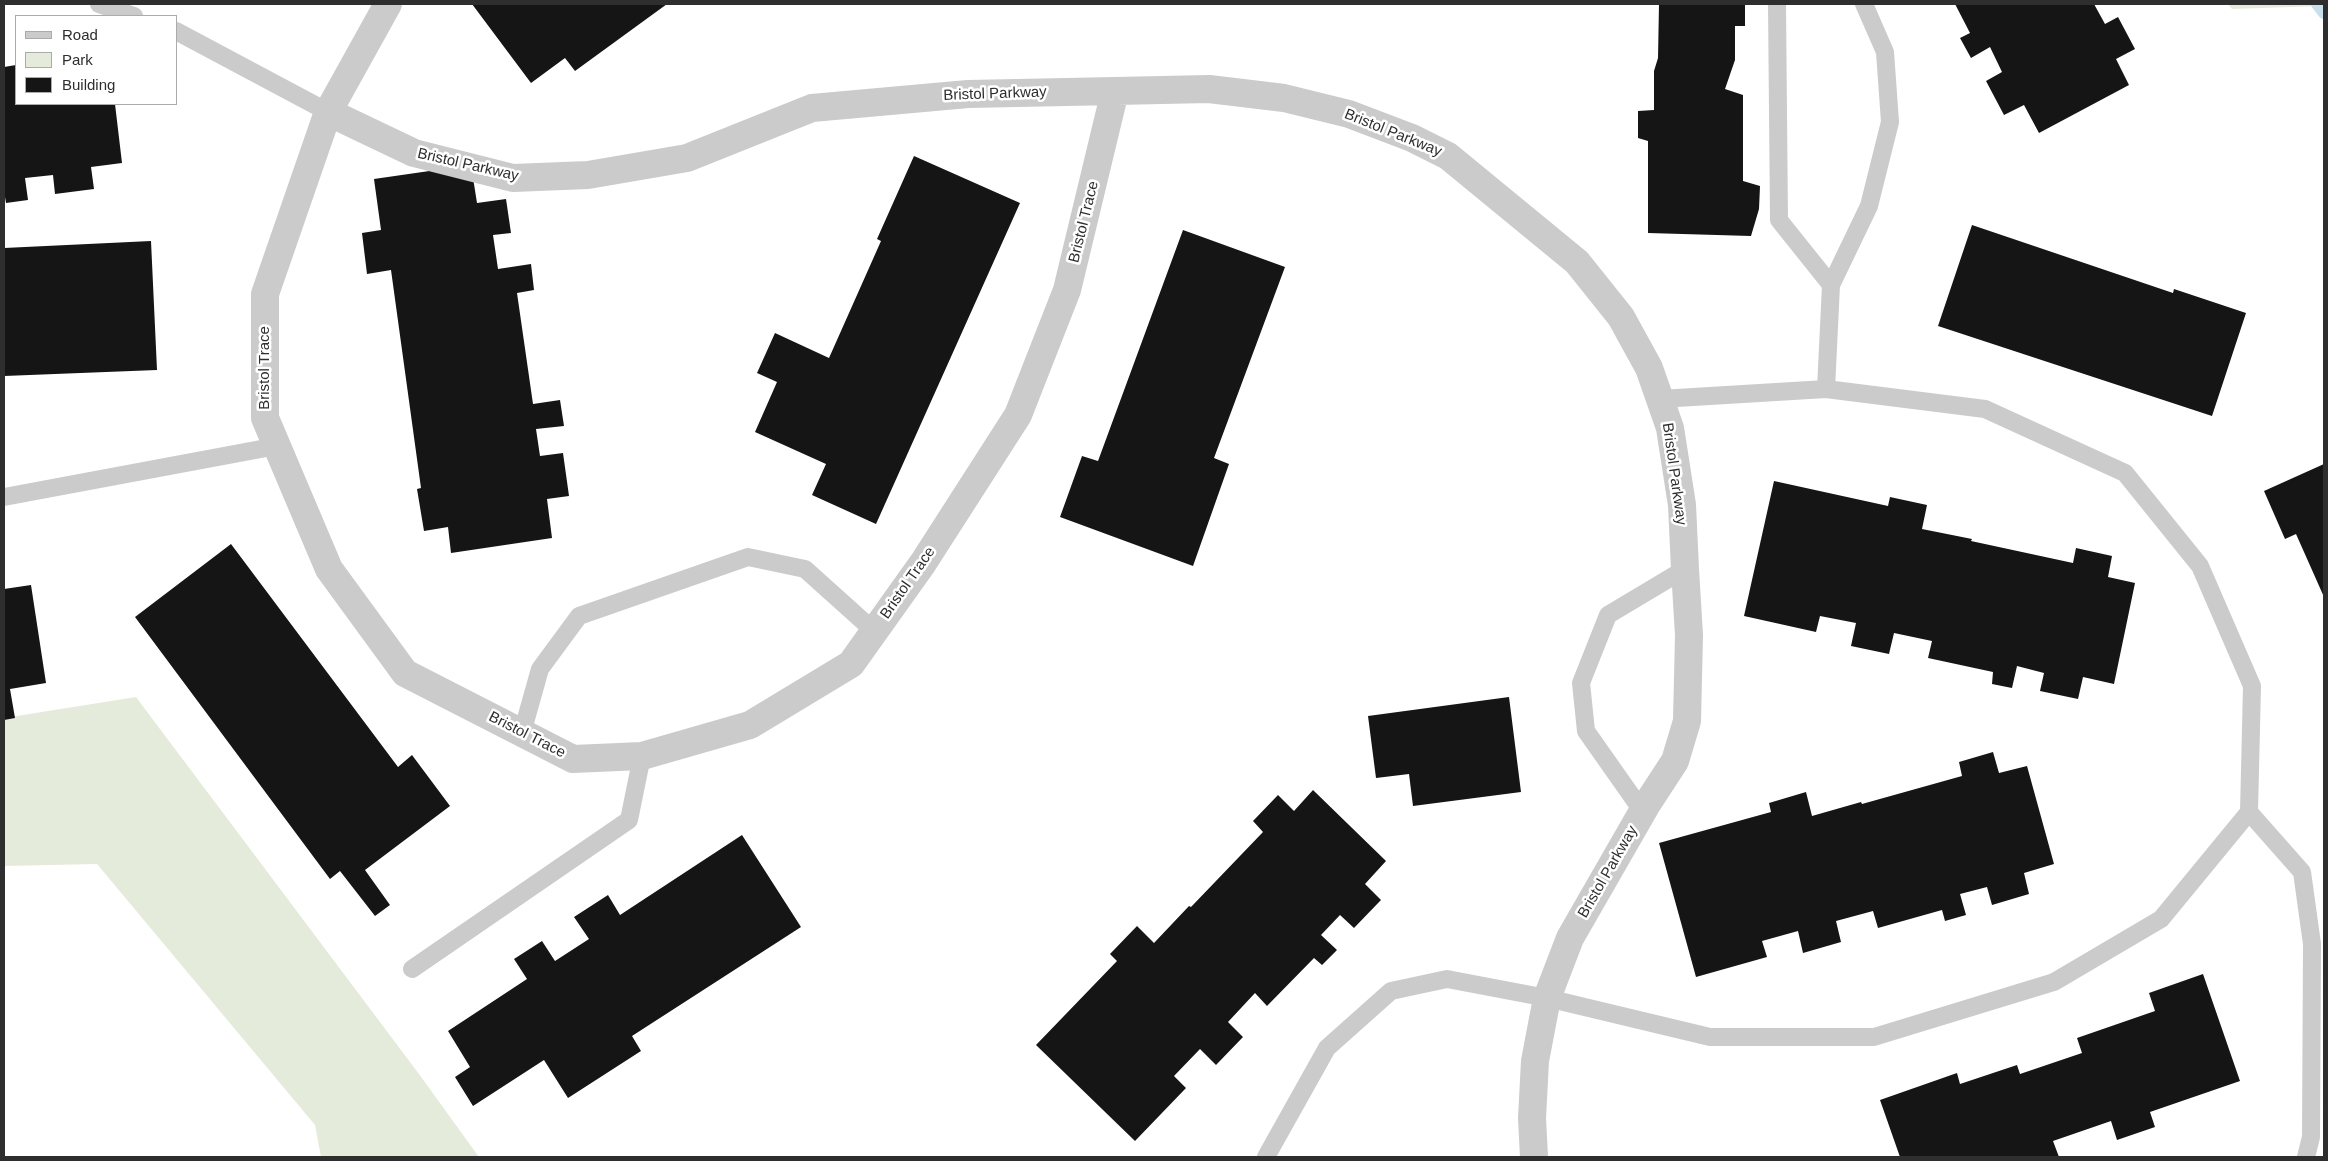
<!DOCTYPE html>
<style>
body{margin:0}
#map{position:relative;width:2328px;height:1161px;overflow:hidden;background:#fff;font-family:Helvetica,sans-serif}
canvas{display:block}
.frame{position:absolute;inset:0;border:5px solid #2e2e2e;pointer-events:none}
.legend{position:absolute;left:15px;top:15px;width:162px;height:90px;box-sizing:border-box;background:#fff;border:1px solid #ababab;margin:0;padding:6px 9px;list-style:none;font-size:15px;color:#2e2e2e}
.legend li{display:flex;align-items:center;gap:10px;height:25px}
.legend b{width:25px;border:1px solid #ababab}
</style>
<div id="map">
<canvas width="2328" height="1161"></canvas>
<div class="frame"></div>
<ul class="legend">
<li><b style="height:6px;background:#cbcbcb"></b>Road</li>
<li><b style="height:14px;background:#e5ebdb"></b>Park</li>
<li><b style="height:14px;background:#151515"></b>Building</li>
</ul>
</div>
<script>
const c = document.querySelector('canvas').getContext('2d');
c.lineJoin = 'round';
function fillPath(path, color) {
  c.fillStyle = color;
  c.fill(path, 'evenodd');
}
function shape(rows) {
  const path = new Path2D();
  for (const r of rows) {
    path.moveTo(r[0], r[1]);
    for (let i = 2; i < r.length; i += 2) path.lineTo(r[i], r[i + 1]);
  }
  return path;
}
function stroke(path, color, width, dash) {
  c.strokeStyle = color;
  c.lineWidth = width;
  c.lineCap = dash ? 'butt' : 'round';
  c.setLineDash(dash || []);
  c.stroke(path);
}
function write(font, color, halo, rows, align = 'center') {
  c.font = font + ' Helvetica,sans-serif';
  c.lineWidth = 5;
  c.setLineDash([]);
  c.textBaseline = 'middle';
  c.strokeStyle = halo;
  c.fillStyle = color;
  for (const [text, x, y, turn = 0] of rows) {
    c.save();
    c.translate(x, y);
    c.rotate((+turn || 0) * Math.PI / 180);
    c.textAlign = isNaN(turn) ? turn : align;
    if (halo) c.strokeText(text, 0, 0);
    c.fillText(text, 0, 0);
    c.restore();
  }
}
fillPath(shape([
 [2228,4,2324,4,2324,6,2232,9],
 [136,697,419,1074,479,1157,321,1157,315,1125,97,864,4,866,4,718]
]), '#e5ebdb');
stroke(shape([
 [2317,4,2324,13]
]), '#c7e0eb', 12);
fillPath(shape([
 [472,4,667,4,575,71,565,58,531,83],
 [1659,4,1745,4,1745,26,1735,26,1735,60,1725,89,1743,95,1743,181,1760,186,1759,209,1751,236,1648,233,1648,141,1638,138,1638,111,1654,110,1654,71,1658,58],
 [1955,4,2094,4,2105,24,2118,17,2135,49,2116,59,2129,85,2039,133,2024,105,2004,115,1986,81,2002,72,1990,47,1971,58,1960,38,1970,33],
 [16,65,16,104,115,104,122,163,91,167,94,189,55,194,53,175,25,178,28,200,6,203,4,191,4,67],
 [914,156,1020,203,876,524,812,495,826,464,755,432,777,382,757,373,775,333,829,358,881,241,877,239],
 [471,165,477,203,506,199,511,233,493,235,498,269,531,264,534,290,517,293,533,404,560,400,564,426,536,429,540,456,563,453,569,496,547,499,552,538,451,553,448,527,424,531,417,489,421,488,391,270,367,274,362,233,381,230,374,179],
 [1972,225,2173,293,2174,289,2246,313,2212,416,1938,326],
 [1183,230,1285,267,1214,458,1229,464,1193,566,1060,517,1082,456,1098,461],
 [151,241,157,370,4,376,4,248],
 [2324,464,2324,597,2296,534,2285,539,2264,491],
 [1774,481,1888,506,1890,497,1927,505,1922,529,1972,539,1971,541,2073,563,2076,548,2112,556,2108,577,2135,583,2114,684,2083,677,2078,699,2040,691,2044,673,2017,666,2012,688,1992,684,1993,672,1928,658,1932,641,1894,633,1889,654,1851,646,1856,623,1820,616,1816,632,1744,616],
 [231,544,398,767,412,755,450,806,365,870,390,905,375,916,340,871,330,879,135,617],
 [31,585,46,683,10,689,15,718,4,720,4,589],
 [1509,697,1521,792,1413,806,1409,774,1376,778,1368,716],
 [1993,752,1999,773,2027,766,2054,864,2024,873,2029,894,1992,905,1987,887,1960,894,1966,915,1945,921,1942,910,1878,928,1873,911,1836,921,1841,942,1803,953,1798,931,1762,941,1767,957,1696,977,1659,843,1771,812,1769,803,1806,792,1812,816,1861,802,1862,804,1962,776,1959,762],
 [1313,790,1386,861,1365,884,1381,900,1354,928,1340,915,1321,935,1337,950,1322,965,1314,958,1267,1006,1255,993,1228,1022,1243,1037,1216,1065,1200,1049,1174,1076,1186,1088,1135,1141,1036,1045,1117,961,1110,954,1137,926,1154,943,1189,906,1191,907,1263,832,1253,821,1278,795,1294,811],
 [742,835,801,927,632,1036,641,1051,568,1098,544,1060,473,1106,455,1077,470,1067,448,1031,527,979,514,959,542,941,555,961,589,939,574,917,608,895,620,915],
 [2203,974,2240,1081,2150,1112,2155,1127,2117,1140,2111,1121,2053,1141,2059,1157,1900,1157,1880,1100,1957,1073,1960,1084,2017,1065,2020,1074,2082,1053,2077,1038,2155,1011,2149,993]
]), '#151515');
stroke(shape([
 [99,4,134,16],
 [1777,4,1779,220,1831,285],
 [176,31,328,112],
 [1826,389,1831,285,1869,206,1890,122,1885,52,1864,4],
 [1660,399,1826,389,1985,409,2125,473,2200,566,2252,686,2249,812],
 [4,497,277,446],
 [522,733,540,669,579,616,748,557,805,569,874,631],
 [1643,812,1586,731,1581,683,1608,615,1685,569],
 [412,969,629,820,642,756],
 [1266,1157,1327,1048,1391,991,1447,979,1547,998,1710,1037,1874,1037,2054,982,2161,919,2249,812,2302,872,2312,944,2311,1137,2306,1157]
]), '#cbcbcb', 18);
stroke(shape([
 [388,4,328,112,265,294,265,418,329,569,405,673,573,759,642,756,750,725,851,664,923,563,1018,415,1067,290,1115,91],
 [328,112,414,153,513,178,588,175,687,158,812,108,968,94,1115,91,1209,89,1284,98,1349,114,1412,138,1448,156,1577,262,1621,317,1649,368,1670,428,1682,505,1685,569,1689,635,1687,721,1675,761,1647,804,1570,938,1547,998,1535,1061,1532,1118,1534,1157]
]), '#cbcbcb', 28);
write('15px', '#2e2e2e', '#fff', [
 ["Bristol Parkway",995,94,-2],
 ["Bristol Parkway",1393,133,22],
 ["Bristol Parkway",468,165,13],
 ["Bristol Trace",1084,222,-76],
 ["Bristol Trace",265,368,-90],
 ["Bristol Parkway",1674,474,82],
 ["Bristol Trace",908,583,-55],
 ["Bristol Trace",527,735,27],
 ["Bristol Parkway",1608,872,-60]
]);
</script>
